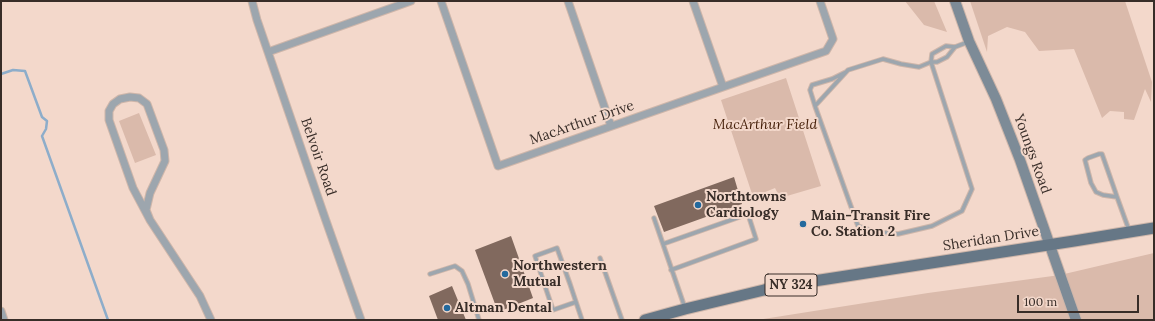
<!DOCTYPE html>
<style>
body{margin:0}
#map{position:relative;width:1155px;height:321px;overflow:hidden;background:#f3d8cb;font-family:Lora,serif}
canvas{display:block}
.frame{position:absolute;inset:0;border:2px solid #382d28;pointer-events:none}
.scale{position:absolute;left:1017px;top:295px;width:122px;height:18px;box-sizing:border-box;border:2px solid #382d28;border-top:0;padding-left:5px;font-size:12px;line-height:14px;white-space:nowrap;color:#382d28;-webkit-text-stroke:3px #f3d8cb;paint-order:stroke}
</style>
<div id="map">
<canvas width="1155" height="321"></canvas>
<div class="frame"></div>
<div class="scale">100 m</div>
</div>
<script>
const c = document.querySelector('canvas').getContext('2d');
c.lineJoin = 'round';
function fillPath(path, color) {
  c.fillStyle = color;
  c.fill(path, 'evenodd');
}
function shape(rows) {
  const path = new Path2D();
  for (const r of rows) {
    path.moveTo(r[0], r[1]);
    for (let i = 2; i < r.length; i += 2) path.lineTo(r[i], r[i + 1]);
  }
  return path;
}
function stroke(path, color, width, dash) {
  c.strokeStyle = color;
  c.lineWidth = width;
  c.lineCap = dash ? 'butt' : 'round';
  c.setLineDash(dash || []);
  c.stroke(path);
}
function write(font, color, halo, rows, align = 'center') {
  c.font = font + ' Lora,serif';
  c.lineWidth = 4;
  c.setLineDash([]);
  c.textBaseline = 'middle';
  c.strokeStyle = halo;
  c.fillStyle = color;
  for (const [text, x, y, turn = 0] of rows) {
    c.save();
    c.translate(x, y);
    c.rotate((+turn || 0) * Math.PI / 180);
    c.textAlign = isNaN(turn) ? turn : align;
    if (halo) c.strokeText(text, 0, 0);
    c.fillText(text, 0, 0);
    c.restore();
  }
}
fillPath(shape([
 [905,1,934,1,947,32,924,25],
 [970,1,1125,1,1152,82,1151,102,1145,89,1134,120,1124,119,1124,112,1110,111,1102,118,1074,49,1039,51,1025,32,1007,27,988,36,987,52],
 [786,78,821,186,780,198,775,188,753,197,721,100],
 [139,113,156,155,135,163,119,121],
 [1154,253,1154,320,757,320,928,293,1060,275]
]), '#dabaab');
stroke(shape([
 [1,74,13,70,25,71,42,117,47,121,46,129,42,136,108,320]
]), '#8dadca', 2.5);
fillPath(shape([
 [734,177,742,204,664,232,654,206],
 [511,236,533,298,498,312,475,250],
 [452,286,466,320,438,320,429,296]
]), '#81695e');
const lane = shape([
 [955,47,947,57,937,62,931,62,919,67,901,64,883,59,848,70,815,106,858,226,876,232,898,234,932,226,962,211,972,189,931,62,932,54,946,46,955,47,968,42],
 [815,106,810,90,812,85,832,79,846,72],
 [1117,197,1115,191,1102,154,1099,154,1088,158,1085,160,1091,183,1096,192,1103,195,1117,197,1129,230],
 [654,218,685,308],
 [663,244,748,214,756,239,671,270],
 [600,258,622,320],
 [430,274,455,266,462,271,468,284,479,320],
 [576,302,553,310,535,256,557,248,570,284,582,320]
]);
const street = shape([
 [252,1,257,20,325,218,361,320],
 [441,1,498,166,723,87,826,51,833,39,820,1],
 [568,1,611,126],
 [693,1,723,87],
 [268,52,411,1],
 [150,220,146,210,150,193,165,161,164,150,147,104,139,98,130,97,120,99,113,104,109,111,109,120,133,188,150,220,200,296,211,320],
 [1,311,4,320]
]);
const secondary = shape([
 [955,1,969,41,996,99,1020,160,1076,320]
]);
const primary = shape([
 [645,320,685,309,764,290,801,283,1074,241,1154,228]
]);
stroke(lane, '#ceb6aa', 5.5);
stroke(street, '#ceb6aa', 9);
stroke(secondary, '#ceb6aa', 12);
stroke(primary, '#ceb6aa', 13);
stroke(lane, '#9da6ae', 3.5);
stroke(street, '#9da6ae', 7);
stroke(secondary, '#7d8b97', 10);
stroke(primary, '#667786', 11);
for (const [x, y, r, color] of [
 [698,205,4,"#23699d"],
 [803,224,4,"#23699d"],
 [505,274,4,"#23699d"],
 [447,308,4,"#23699d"]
]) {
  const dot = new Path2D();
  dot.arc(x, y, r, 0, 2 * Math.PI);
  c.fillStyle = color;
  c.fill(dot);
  stroke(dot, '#f3d8cb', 1.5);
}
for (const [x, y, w] of [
 [791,285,52]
]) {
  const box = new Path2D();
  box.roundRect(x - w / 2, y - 11, w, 22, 3);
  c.fillStyle = '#f3d8cb';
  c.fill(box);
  stroke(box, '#382d28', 1);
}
write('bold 13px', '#382d28', null, [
 ["NY 324",791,285]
]);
write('14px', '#382d28', '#f3d8cb', [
 ["MacArthur Drive",582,123,-19],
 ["Youngs Road",1032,154,70],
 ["Belvoir Road",318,157,71],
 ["Sheridan Drive",991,239,-9]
]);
write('italic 14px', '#441e08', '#f3d8cb', [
 ["MacArthur Field",765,125]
]);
write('bold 14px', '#382d28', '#f3d8cb', [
 ["Northtowns",706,197],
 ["Cardiology",706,213],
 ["Main-Transit Fire",811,216],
 ["Co. Station 2",811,232],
 ["Northwestern",513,266],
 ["Mutual",513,282],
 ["Altman Dental",455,308]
], 'left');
</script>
